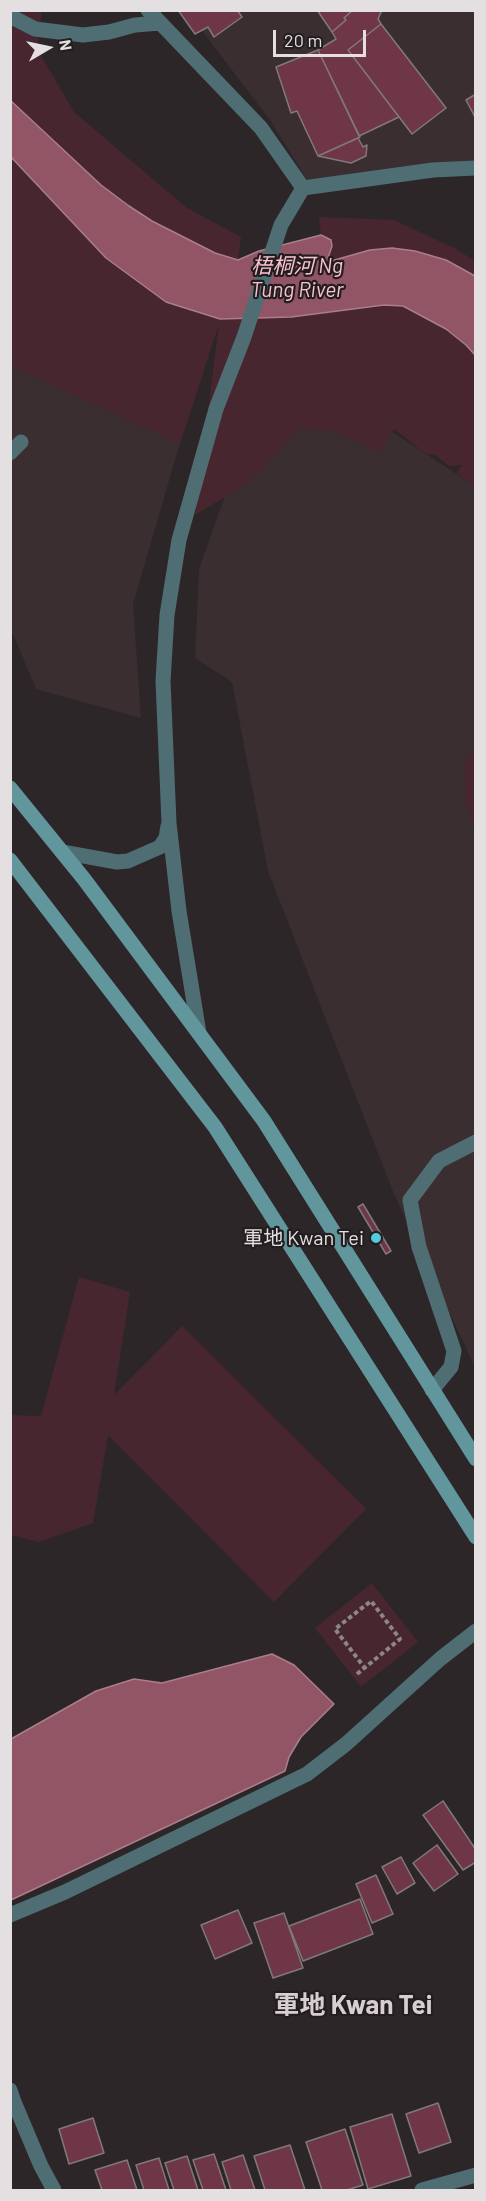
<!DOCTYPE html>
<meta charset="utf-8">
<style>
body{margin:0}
#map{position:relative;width:486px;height:2201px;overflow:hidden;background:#2c2628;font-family:Barlow,sans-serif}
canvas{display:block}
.frame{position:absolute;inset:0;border:12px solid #e4dfe0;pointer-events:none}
.north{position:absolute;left:18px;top:18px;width:60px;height:60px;-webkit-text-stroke:4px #221d1e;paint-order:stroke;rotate:81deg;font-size:16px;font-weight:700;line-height:24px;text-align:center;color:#e4dfe0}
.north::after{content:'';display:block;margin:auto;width:21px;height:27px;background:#e4dfe0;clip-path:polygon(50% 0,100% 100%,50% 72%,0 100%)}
.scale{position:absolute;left:273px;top:30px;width:93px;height:27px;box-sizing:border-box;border:3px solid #e4dfe0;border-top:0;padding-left:8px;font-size:18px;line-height:21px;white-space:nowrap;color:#e4dfe0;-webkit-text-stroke:4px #221d1e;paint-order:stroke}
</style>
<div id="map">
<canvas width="486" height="2201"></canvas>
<div class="frame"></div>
<div class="north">N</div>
<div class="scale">20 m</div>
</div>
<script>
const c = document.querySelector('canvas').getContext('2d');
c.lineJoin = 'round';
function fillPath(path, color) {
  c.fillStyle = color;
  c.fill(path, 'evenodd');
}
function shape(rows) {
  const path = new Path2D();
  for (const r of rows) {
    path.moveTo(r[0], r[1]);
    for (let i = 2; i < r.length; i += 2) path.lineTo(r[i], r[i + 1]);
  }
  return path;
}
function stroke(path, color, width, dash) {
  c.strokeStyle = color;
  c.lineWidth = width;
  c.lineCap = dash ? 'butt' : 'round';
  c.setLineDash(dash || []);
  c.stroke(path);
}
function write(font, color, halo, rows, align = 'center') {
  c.font = font + ' Barlow,"Noto Sans SC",sans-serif';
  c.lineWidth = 4.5;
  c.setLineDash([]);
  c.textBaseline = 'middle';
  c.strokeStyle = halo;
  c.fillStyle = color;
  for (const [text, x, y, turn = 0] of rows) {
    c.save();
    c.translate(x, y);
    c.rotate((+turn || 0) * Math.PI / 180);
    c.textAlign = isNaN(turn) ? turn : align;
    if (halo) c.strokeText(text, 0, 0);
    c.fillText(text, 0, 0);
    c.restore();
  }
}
fillPath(shape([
 [187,11,475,11,475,164,309,183,270,120],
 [275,355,475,486,475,1367,394,1194,268,871,232,682,195,658,199,569],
 [10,363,15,367,182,436,133,604,141,718,36,689,13,634,11,635]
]), '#3b2e31');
fillPath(shape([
 [11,11,42,11,37,49,74,112,187,208,241,237,238,260,215,253,185,239,129,206,101,185,11,100],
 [10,157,106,258,166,302,220,319,291,317,384,305,403,306,446,329,466,345,475,355,475,486,456,473,462,465,449,466,434,454,426,454,394,429,380,452,333,431,300,429,247,484,195,515,219,324,180,444,14,367,10,363],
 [319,217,394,220,456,249,475,261,475,276,446,260,415,251,392,248,370,250,331,261,328,258,332,246,331,240,321,235],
 [473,752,476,755,475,831,466,801,464,763],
 [79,1277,130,1292,114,1395,182,1326,366,1509,274,1602,108,1435,93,1523,39,1542,11,1535,11,1415,41,1416],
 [372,1583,418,1642,361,1687,315,1628]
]), '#482630');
const water = shape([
 [10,100,101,185,129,206,152,221,215,253,238,260,259,251,321,235,331,240,332,246,328,258,331,261,370,250,392,248,415,251,446,260,475,276,475,355,466,345,446,329,403,306,384,305,291,317,220,319,166,302,106,258,11,157,10,100],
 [272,1654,294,1665,334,1704,301,1737,289,1757,285,1771,11,1900,11,1739,96,1691,134,1679,162,1683,272,1654]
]);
fillPath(water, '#915566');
stroke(water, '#aa7e8b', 1.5);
const building = shape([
 [178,10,237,10,242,17,214,37,208,27,195,34,178,10],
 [317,10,353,10,344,18,346,20,332,32,317,10],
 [353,10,382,10,378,19,381,24,348,50,399,117,359,136,318,50,336,39,332,32,346,20,344,18,353,10],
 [381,24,446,108,412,134,348,50,381,24],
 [318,50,360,137,318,156,297,111,291,113,276,67,318,50],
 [476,94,476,119,466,100,476,94],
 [358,138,363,147,367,145,366,156,351,163,318,156,358,138],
 [363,1204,391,1251,386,1254,358,1207,363,1204],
 [443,1801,476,1850,476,1862,463,1870,423,1815,443,1801],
 [437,1845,458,1874,434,1891,413,1863,437,1845],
 [401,1857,415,1883,397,1894,382,1867,401,1857],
 [376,1875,393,1914,372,1923,356,1884,376,1875],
 [360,1899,373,1934,303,1961,289,1926,360,1899],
 [238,1910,252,1943,215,1959,201,1925,238,1910],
 [284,1913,303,1968,273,1978,254,1923,284,1913],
 [438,2103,451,2142,419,2153,406,2114,438,2103],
 [392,2114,411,2176,368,2189,350,2127,392,2114],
 [93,2118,104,2153,69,2164,59,2129,93,2118],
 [345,2129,363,2185,347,2190,322,2190,306,2142,345,2129],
 [290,2145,305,2190,265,2190,254,2156,290,2145],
 [214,2154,226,2190,203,2190,193,2160,214,2154],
 [243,2155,255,2190,231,2190,222,2162,243,2155],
 [187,2156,198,2190,174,2190,165,2163,187,2156],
 [159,2158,169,2190,144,2190,136,2165,159,2158],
 [127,2160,137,2190,102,2190,95,2170,127,2160]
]);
fillPath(building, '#6f3647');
stroke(building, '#80797a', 1.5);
stroke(shape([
 [357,1674,400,1639,371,1601,335,1629,364,1667]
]), '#8b8687', 4, [4.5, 3]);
stroke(shape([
 [148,10,261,128,303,188],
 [10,16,35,29,83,35,109,32,135,25,160,23],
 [10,453,21,442],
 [432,1390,451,1367,454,1351,419,1247,410,1200,439,1161,476,1142]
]), '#4f6e73', 15);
stroke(shape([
 [62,852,117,862,128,861,160,847,166,838,168,826],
 [199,1033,179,911,169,823,163,681,167,615,179,540,216,409,244,337,281,225,303,188,433,170,476,168],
 [10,1915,65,1892,307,1774,346,1744,440,1659,476,1631],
 [10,2090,14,2102,41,2166,54,2190],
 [422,2190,476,2175]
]), '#4f6e73', 15);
stroke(shape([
 [10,788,84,879,264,1121,476,1459],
 [10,860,215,1127,476,1537]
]), '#62969d', 15);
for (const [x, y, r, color] of [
 [376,1238,6,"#53cbdb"]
]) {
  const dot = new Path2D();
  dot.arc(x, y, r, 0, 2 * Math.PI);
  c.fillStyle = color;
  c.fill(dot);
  stroke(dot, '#221d1e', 2);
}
write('20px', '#e4dfe0', '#221d1e', [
 ["軍地 Kwan Tei",364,1238]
], 'right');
write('italic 21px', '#fac1cf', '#221d1e', [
 ["梧桐河 Ng",297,266],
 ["Tung River",297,290]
]);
write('bold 26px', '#d6ced0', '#221d1e', [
 ["軍地 Kwan Tei",353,2005]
]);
</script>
